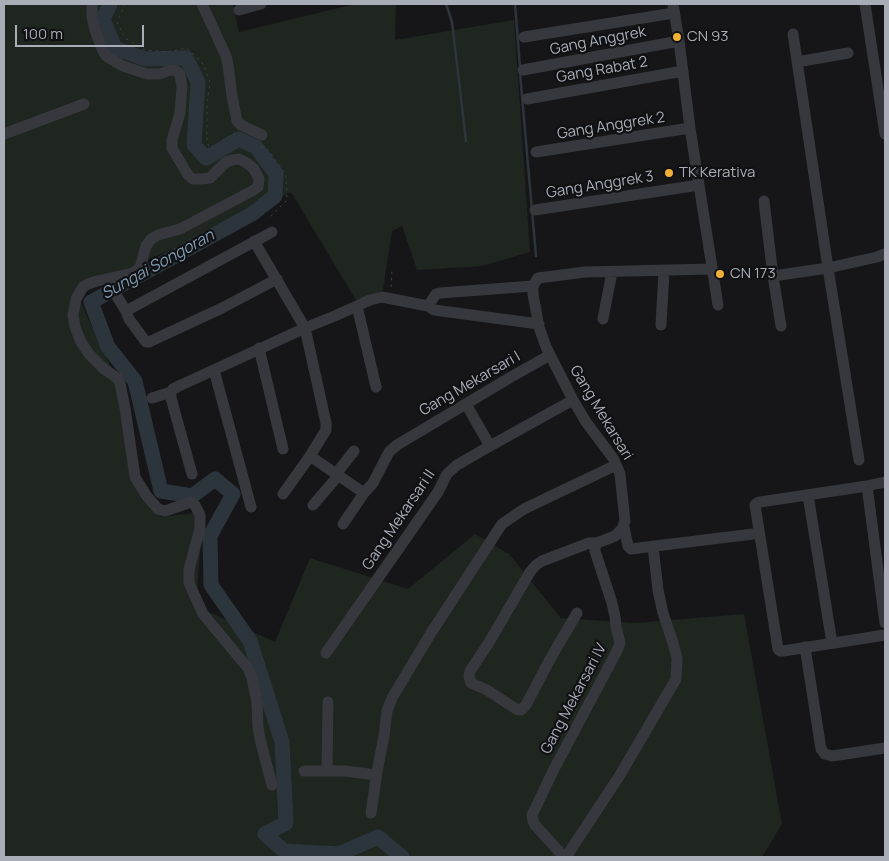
<!DOCTYPE html>
<style>
body{margin:0}
#map{position:relative;width:889px;height:861px;overflow:hidden;background:#161618;font-family:Manrope,sans-serif}
canvas{display:block}
.frame{position:absolute;inset:0;border:5px solid #a8adb8;pointer-events:none}
.scale{position:absolute;left:15px;top:25px;width:129px;height:22px;box-sizing:border-box;border:2px solid #a8adb8;border-top:0;padding-left:6px;font-size:15px;line-height:18px;white-space:nowrap;color:#a8adb8;-webkit-text-stroke:4px #111113;paint-order:stroke}
</style>
<div id="map">
<canvas width="889" height="861"></canvas>
<div class="frame"></div>
<div class="scale">100 m</div>
</div>
<script>
const c = document.querySelector('canvas').getContext('2d');
c.lineJoin = 'round';
function fillPath(path, color) {
  c.fillStyle = color;
  c.fill(path, 'evenodd');
}
function shape(rows) {
  const path = new Path2D();
  for (const r of rows) {
    path.moveTo(r[0], r[1]);
    for (let i = 2; i < r.length; i += 2) path.lineTo(r[i], r[i + 1]);
  }
  return path;
}
function stroke(path, color, width, dash) {
  c.strokeStyle = color;
  c.lineWidth = width;
  c.lineCap = dash ? 'butt' : 'round';
  c.setLineDash(dash || []);
  c.stroke(path);
}
function write(font, color, halo, rows, align = 'center') {
  c.font = font + ' Manrope,sans-serif';
  c.lineWidth = 4.5;
  c.setLineDash([]);
  c.textBaseline = 'middle';
  c.strokeStyle = halo;
  c.fillStyle = color;
  for (const [text, x, y, turn = 0] of rows) {
    c.save();
    c.translate(x, y);
    c.rotate((+turn || 0) * Math.PI / 180);
    c.textAlign = isNaN(turn) ? turn : align;
    if (halo) c.strokeText(text, 0, 0);
    c.fillText(text, 0, 0);
    c.restore();
  }
}
fillPath(shape([
 [4,4,233,4,239,32,355,4,396,4,395,40,514,20,530,252,482,266,417,270,402,226,392,231,383,290,357,302,291,192,77,294,121,389,138,482,161,517,203,512,196,606,275,642,310,558,408,589,475,534,509,554,561,618,636,623,744,614,782,824,762,857,4,857]
]), '#1e261f');
stroke(shape([
 [446,4,452,22,466,141],
 [515,4,520,67],
 [520,73,536,256]
]), '#2c353c', 2.5);
stroke(shape([
 [110,4,103,19,115,48,145,59,186,58,198,82,194,145,206,158,239,139,256,147,276,174,275,196,252,214,91,302,108,347,135,381,161,491,192,496,215,479,233,494,210,536,211,585,250,641,282,742,286,823,265,834,284,851,339,854,378,837,402,857]
]), '#2c353c', 15);
stroke(shape([
 [125,4,117,22,125,38,145,50,168,52,187,48,204,65,210,83,207,101,207,143,211,149,229,136,235,133],
 [261,146,269,151,286,175,287,200,270,217],
 [391,287,392,269]
]), '#3d3f44', 1, [2.5, 4]);
stroke(shape([
 [92,4,92,17,95,30,102,49,106,56,123,66,147,74,160,74,170,70,174,70,178,72,180,75,182,87,180,113,172,140,172,148,188,175,193,179,201,179,210,178,226,162,232,160,239,159,247,163,254,169,259,179,258,187,252,191,180,229,158,235,151,239,146,246,140,268,133,273,97,281,88,284,83,287,76,299,73,315,75,327,81,342,89,354,103,368,117,378,120,383,125,408,135,477,146,495,158,509,165,511,191,502,195,505,200,515,200,528,189,570,189,583,203,614,248,668,252,678,257,703,258,728,261,743,272,785],
 [202,4,226,56,228,65,232,96,237,121,241,125,262,135],
 [673,4,679,41,690,128,718,305],
 [865,4,885,134],
 [239,10,261,4],
 [793,34,828,268,859,460],
 [524,37,674,13],
 [797,62,848,53],
 [523,70,679,41],
 [527,99,683,71],
 [4,134,84,104],
 [536,152,690,128],
 [764,201,773,276,781,326],
 [535,210,699,185],
 [272,232,126,311,129,319,146,342,149,342,222,308,277,279],
 [254,241,305,328,326,423,326,430,310,456,283,494],
 [773,276,828,268,877,257,885,254],
 [109,279,116,295,126,311],
 [357,306,376,387],
 [428,306,436,294,440,293,533,286],
 [603,319,612,272],
 [661,325,664,271],
 [259,348,283,449],
 [214,370,251,507],
 [152,398,171,392],
 [466,404,490,446],
 [310,456,364,493],
 [192,474,171,398,171,392,173,389,179,386,305,328,337,315,370,300,382,297,428,306,434,310,539,324],
 [336,474,354,451],
 [885,482,867,486,760,502,757,503,755,505,778,649,780,651,783,651,885,635],
 [867,486,885,623],
 [808,495,832,643],
 [313,505,338,476],
 [343,524,364,493,373,483,389,452,397,445,511,377,550,355],
 [624,527,628,546,631,549,753,534],
 [577,613,549,661,526,705,521,710,516,709,487,690,471,683,469,676,470,671,488,644,530,572,536,565,542,561,589,543,597,543,615,536,622,529,625,521,620,474,618,469,613,458,586,422,573,400,546,347,539,327,533,294,533,286,538,278,585,272,712,269],
 [805,647,821,749,825,754,832,756,885,748],
 [326,653,438,492,447,474,457,465,490,446,573,400],
 [304,771,345,771,376,775],
 [327,771,328,702],
 [371,813,377,772,384,736,387,711,392,698,431,633,498,530,502,524,524,509,616,465],
 [564,857,535,825,533,821,532,815,554,769,616,653,620,643,616,627,615,616,612,603,595,551,595,543],
 [566,857,620,775,676,679,677,658,673,643,663,613,658,590,653,546]
]), '#37383d', 11);
for (const [x, y, r, color] of [
 [677,37,5,"#f2b134"],
 [669,173,5,"#f2b134"],
 [720,274,5,"#f2b134"]
]) {
  const dot = new Path2D();
  dot.arc(x, y, r, 0, 2 * Math.PI);
  c.fillStyle = color;
  c.fill(dot);
  stroke(dot, '#111113', 2);
}
write('15px', '#a8adb8', '#111113', [
 ["CN 93",687,37],
 ["TK Kerativa",679,173],
 ["CN 173",730,274]
], 'left');
write('15px', '#a8adb8', '#111113', [
 ["Gang Anggrek",598,41,-11],
 ["Gang Rabat 2",602,70,-10],
 ["Gang Anggrek 2",611,126,-9],
 ["Gang Anggrek 3",600,185,-9],
 ["Gang Mekarsari I",470,384,-30],
 ["Gang Mekarsari",601,413,59],
 ["Gang Mekarsari II",399,520,-56],
 ["Gang Mekarsari IV",574,699,-62]
]);
write('italic 16px', '#7f9bb3', '#111113', [
 ["Sungai Songoran",158,265,-29]
]);
</script>
